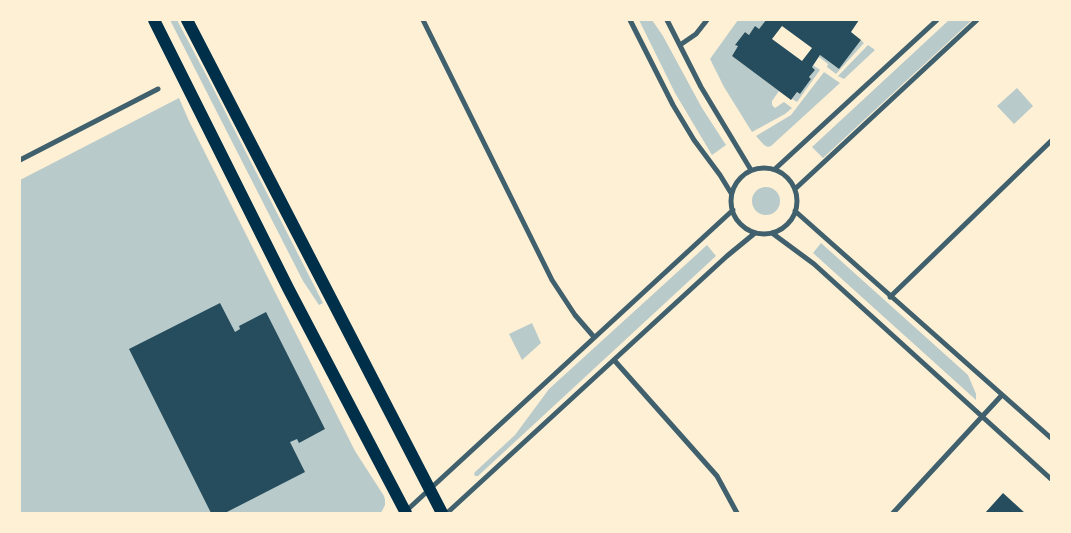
<!DOCTYPE html>
<style>
body{margin:0}
#map{position:relative;width:1071px;height:533px;overflow:hidden;background:#fdf0d5;font-family:Karla,sans-serif}
canvas{display:block}
.frame{position:absolute;inset:0;border:21px solid #fdf0d5;pointer-events:none}
</style>
<div id="map">
<canvas width="1071" height="533"></canvas>
<div class="frame"></div>
</div>
<script>
const c = document.querySelector('canvas').getContext('2d');
c.lineJoin = 'round';
function fillPath(path, color) {
  c.fillStyle = color;
  c.fill(path, 'evenodd');
}
function shape(rows) {
  const path = new Path2D();
  for (const r of rows) {
    if (r.length === 3) {
      path.moveTo(r[0] + r[2], r[1]);
      path.arc(r[0], r[1], r[2], 0, 2 * Math.PI);
      continue;
    }
    path.moveTo(r[0], r[1]);
    for (let i = 2; i < r.length; i += 2) path.lineTo(r[i], r[i + 1]);
  }
  return path;
}
function stroke(path, color, width, dash) {
  c.strokeStyle = color;
  c.lineWidth = width;
  c.lineCap = dash ? 'butt' : 'round';
  c.setLineDash(dash || []);
  c.stroke(path);
}
fillPath(shape([
 [170,20,177,20,212,86,323,303,319,305,303,281],
 [639,20,652,20,663,36,702,108,726,145,712,155,675,93],
 [738,20,766,20,759,29,755,27,749,35,745,32,736,44,738,46,732,56,779,91,772,101,772,105,775,108,784,102,792,108,785,114,752,132,724,87,710,59],
 [949,20,972,20,823,158,812,147],
 [861,40,864,43,836,74,827,67,828,64,819,57,820,55,839,69],
 [868,45,875,50,844,79,838,76],
 [813,65,820,70,797,102,792,99,797,92,800,94,811,79,809,77,815,70,812,67],
 [824,72,840,83,771,146,768,147,764,145,756,136,791,115],
 [1017,88,1033,106,1014,124,997,106],
 [179,98,189,121,355,451,384,496,385,500,385,505,381,513,20,513,20,180],
 [766,201,14],
 [821,243,968,375,976,394,976,400,813,253],
 [707,245,716,256,478,476,475,476,474,474,475,472,515,435,549,389],
 [532,323,541,343,522,360,509,334]
]), '#b9caca');
fillPath(shape([
 [766,20,859,20,851,32,861,40,839,69,820,55,812,67,815,70,809,77,811,79,800,94,797,92,791,100,732,56,738,46,735,45,745,32,749,35,755,26,759,29],
 [782,26,812,48,802,61,772,39],
 [220,303,235,332,240,329,239,326,266,312,325,429,299,443,297,439,290,442,305,472,225,513,211,513,129,349],
 [1003,493,1025,513,985,513]
]), '#264d5e');
stroke(shape([
 [423,20,552,280,575,315,594,337],
 [630,20,673,105,694,140,720,175,731,193],
 [667,20,701,87,751,170],
 [680,45,696,34,707,20],
 [20,160,158,89],
 [764,201,33],
 [775,169,937,20],
 [795,189,977,20],
 [795,211,1051,438],
 [772,233,814,264,1051,479],
 [890,297,1051,141],
 [614,360,717,476,737,513],
 [406,511,733,210],
 [447,513,727,256,755,233],
 [893,513,1002,395]
]), '#3f606c', 5);
stroke(shape([
 [154,20,288,288,406,513],
 [187,20,442,513]
]), '#003049', 12);
</script>
